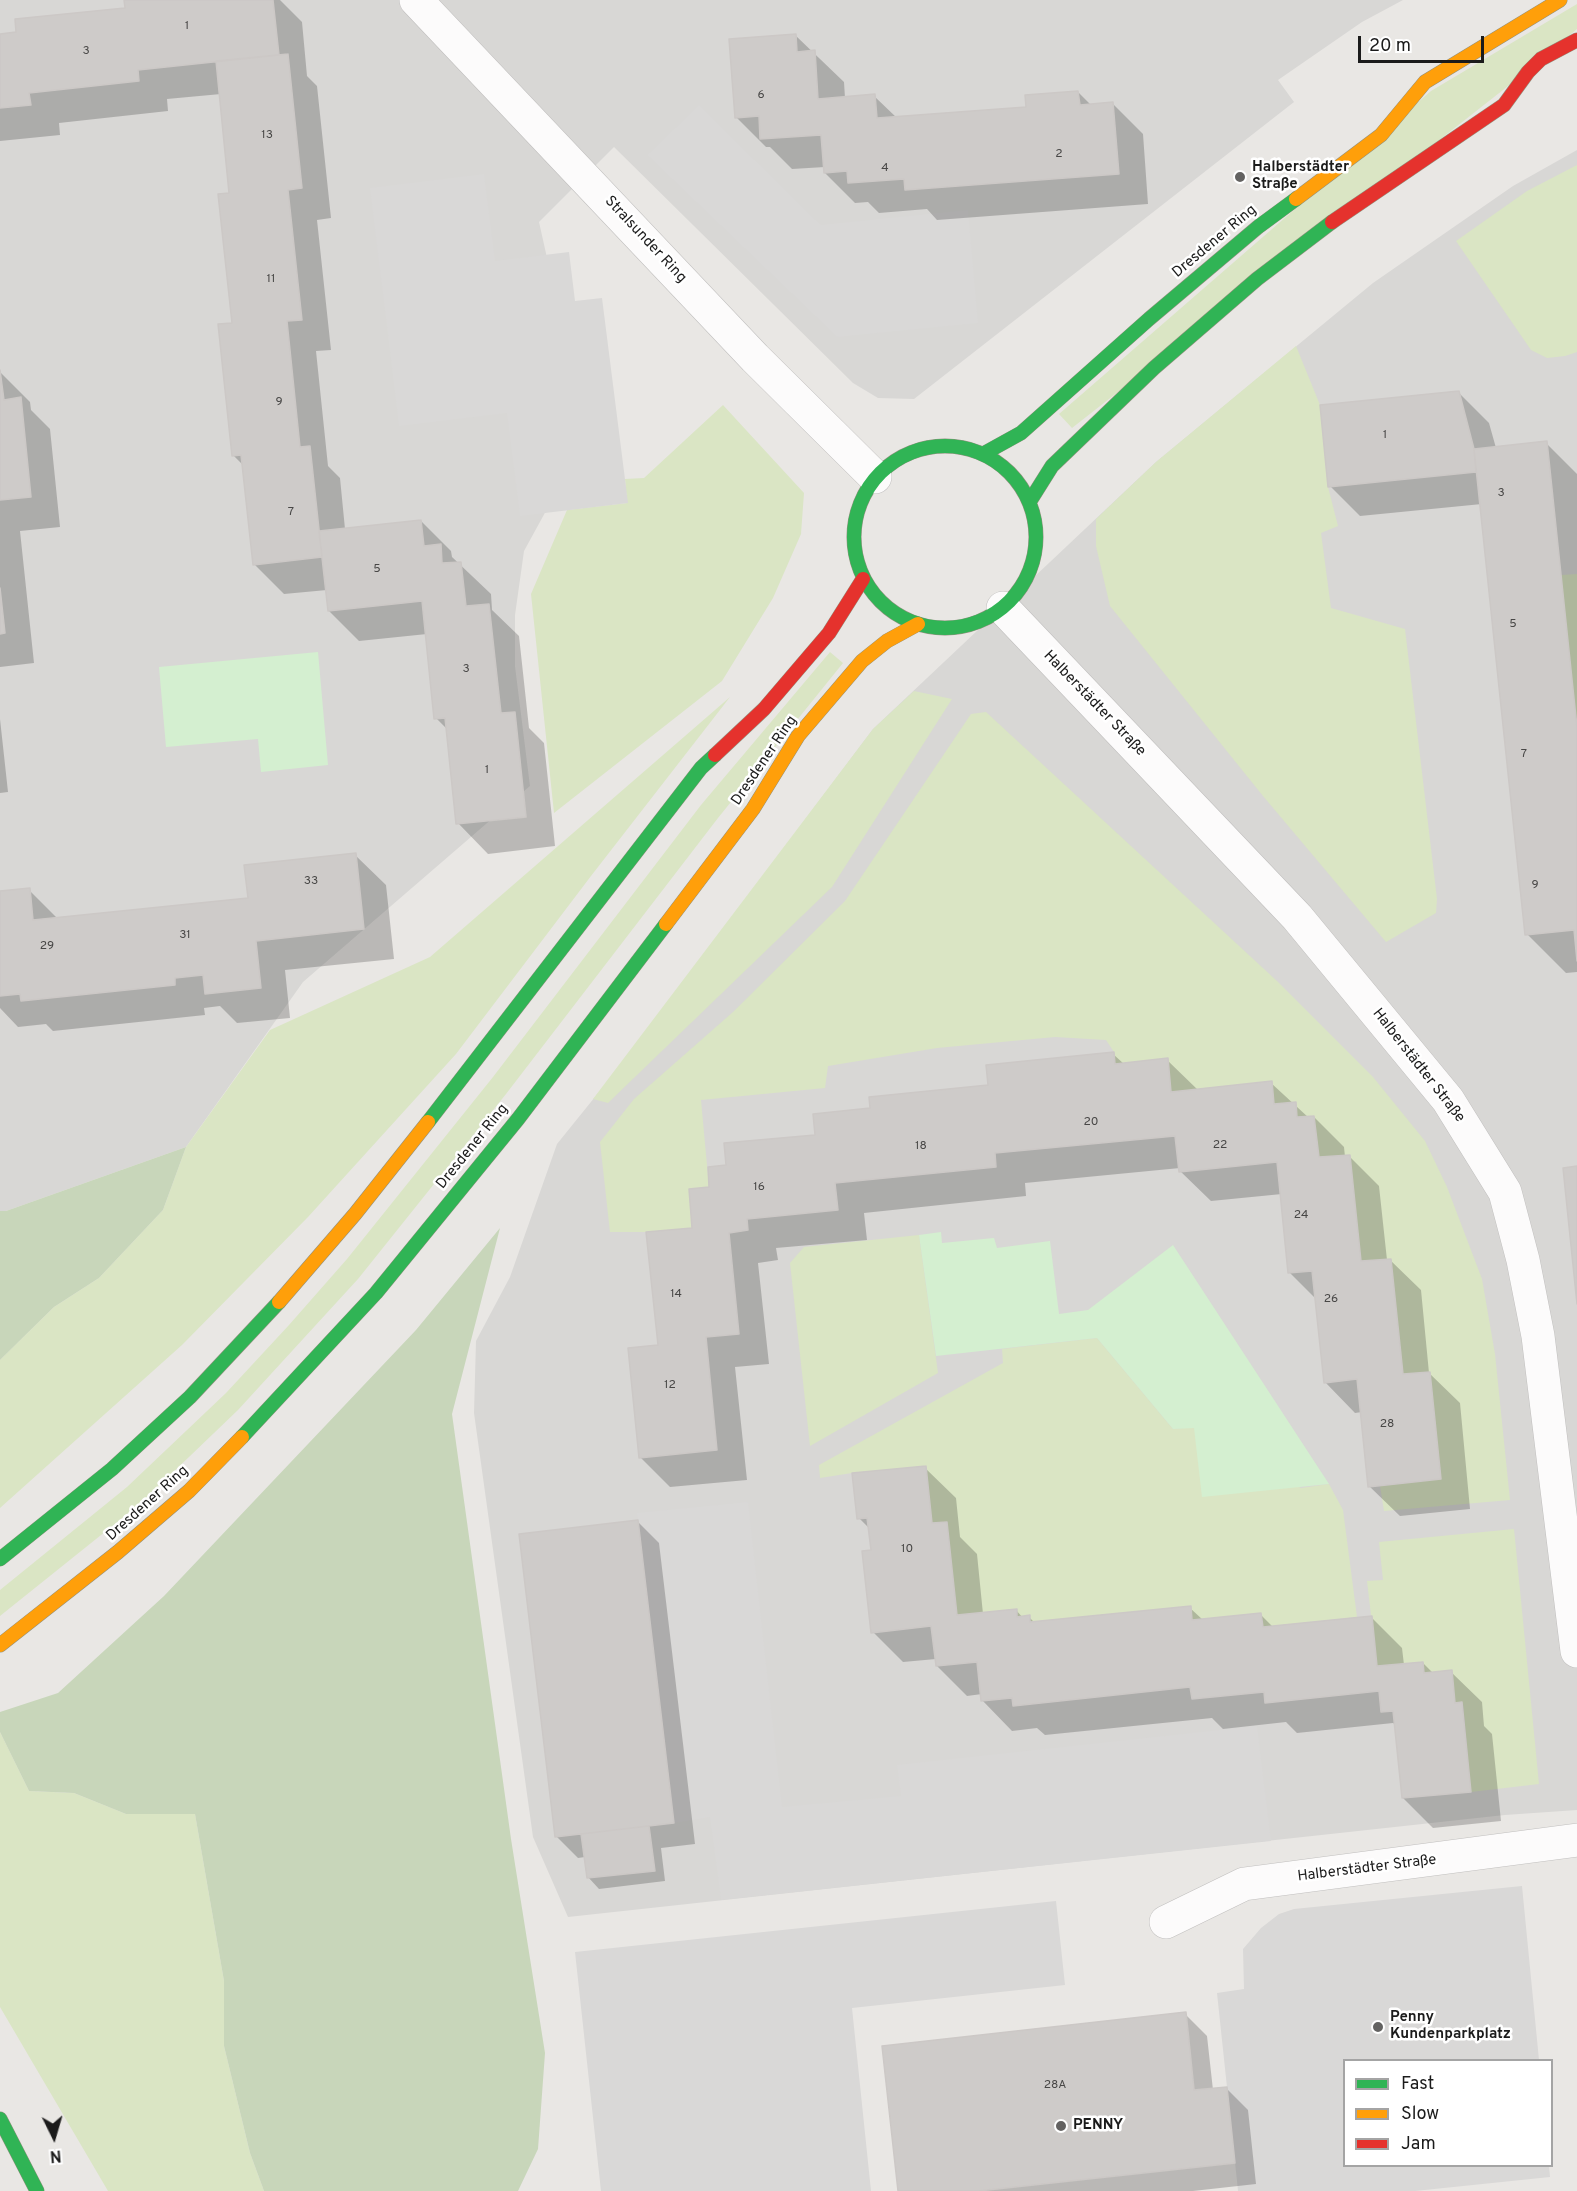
<!DOCTYPE html>
<meta charset="utf-8">
<style>
body{margin:0}
#map{position:relative;width:1577px;height:2191px;overflow:hidden;background:#e9e7e4;font-family:Overpass,sans-serif}
canvas{display:block}
.legend{position:absolute;left:1343px;top:2059px;width:210px;height:108px;box-sizing:border-box;background:#fff;border:2px solid #a4a4a4;margin:0;padding:8px 10px;list-style:none;font-size:18px;color:#1b1b1b}
.legend li{display:flex;align-items:center;gap:12px;height:30px}
.legend b{width:30px;border:2px solid #a4a4a4}
.north{position:absolute;left:24px;top:2107px;width:60px;height:60px;-webkit-text-stroke:4px #fff;paint-order:stroke;rotate:175deg;font-size:16px;font-weight:700;line-height:24px;text-align:center;color:#1b1b1b}
.north::after{content:'';display:block;margin:auto;width:21px;height:27px;background:#1b1b1b;clip-path:polygon(50% 0,100% 100%,50% 72%,0 100%)}
.scale{position:absolute;left:1358px;top:36px;width:126px;height:27px;box-sizing:border-box;border:3px solid #1b1b1b;border-top:0;padding-left:8px;font-size:18px;line-height:21px;white-space:nowrap;color:#1b1b1b;-webkit-text-stroke:4px #fff;paint-order:stroke}
</style>
<div id="map">
<canvas width="1577" height="2191"></canvas>
<ul class="legend">
<li><b style="height:8px;background:#30b455"></b>Fast</li>
<li><b style="height:8px;background:#ff9f0a"></b>Slow</li>
<li><b style="height:8px;background:#e5322d"></b>Jam</li>
</ul>
<div class="north">N</div>
<div class="scale">20 m</div>
</div>
<script>
const c = document.querySelector('canvas').getContext('2d');
c.lineJoin = 'round';
function fillPath(path, color) {
  c.fillStyle = color;
  c.fill(path, 'evenodd');
}
function shape(rows) {
  const path = new Path2D();
  for (const r of rows) {
    if (r.length === 3) {
      path.moveTo(r[0] + r[2], r[1]);
      path.arc(r[0], r[1], r[2], 0, 2 * Math.PI);
      continue;
    }
    path.moveTo(r[0], r[1]);
    for (let i = 2; i < r.length; i += 2) path.lineTo(r[i], r[i + 1]);
  }
  return path;
}
function stroke(path, color, width, dash) {
  c.strokeStyle = color;
  c.lineWidth = width;
  c.lineCap = dash ? 'butt' : 'round';
  c.setLineDash(dash || []);
  c.stroke(path);
}
function write(font, color, halo, rows, align = 'center') {
  c.font = font + ' Overpass,sans-serif';
  c.lineWidth = 5;
  c.setLineDash([]);
  c.textBaseline = 'middle';
  c.strokeStyle = halo;
  c.fillStyle = color;
  for (const [text, x, y, turn = 0] of rows) {
    c.save();
    c.translate(x, y);
    c.rotate((+turn || 0) * Math.PI / 180);
    c.textAlign = isNaN(turn) ? turn : align;
    if (halo) c.strokeText(text, 0, 0);
    c.fillText(text, 0, 0);
    c.restore();
  }
}
fillPath(shape([
 [0,0,1403,0,1362,22,1278,80,1294,102,914,399,878,398,853,383,614,147,539,222,564,334,575,458,524,551,515,615,515,666,530,786,303,982,186,1147,6,1211,0,1211],
 [1577,150,1577,1810,1505,1815,568,1917,533,1837,474,1413,476,1341,510,1277,557,1144,624,1061,873,729,1156,462,1373,283,1513,186]
]), '#d8d7d5');
fillPath(shape([
 [1577,4,1577,29,1503,90,1072,428,1059,414,1431,91],
 [1577,165,1577,352,1565,356,1547,358,1531,350,1456,241,1527,191],
 [1296,346,1320,405,1328,487,1338,526,1321,533,1331,608,1405,629,1437,899,1436,913,1386,942,1263,796,1110,606,1096,546,1096,519,1156,462],
 [723,405,804,493,801,534,773,598,722,681,554,813,531,594,567,510,627,503,625,479,644,478],
 [1577,574,1577,727,1561,575],
 [830,652,843,663,718,818,506,1094,358,1279,238,1410,141,1503,0,1616,0,1590,127,1487,226,1393,289,1325,347,1259,493,1077,701,805],
 [914,691,952,699,832,887,608,1103,593,1099,873,729],
 [730,697,591,876,456,1054,308,1217,182,1345,0,1508,0,1360,54,1307,99,1278,163,1210,186,1147,270,1030,430,957],
 [986,712,1277,981,1373,1077,1425,1141,1447,1187,1482,1279,1495,1354,1510,1500,1384,1511,1380,1486,1441,1479,1430,1372,1403,1374,1391,1259,1361,1261,1350,1155,1319,1157,1314,1116,1297,1117,1296,1103,1274,1104,1272,1081,1171,1092,1168,1058,1115,1064,1114,1052,1106,1040,1055,1037,937,1048,828,1066,825,1088,701,1100,709,1187,689,1190,692,1228,646,1232,610,1232,600,1142,634,1099,733,1012,845,901,971,714],
 [919,1235,938,1373,810,1446,790,1263,804,1247],
 [1097,1338,1173,1429,1194,1427,1301,1488,1329,1484,1343,1510,1357,1617,1263,1627,1261,1613,1192,1620,1030,1622,1029,1615,1017,1617,1016,1609,957,1615,947,1522,932,1523,852,1473,820,1478,819,1465,1003,1363,1002,1349],
 [1514,1529,1539,1784,1471,1792,1463,1703,1455,1703,1452,1671,1424,1673,1423,1662,1377,1666,1367,1581,1383,1580,1379,1542],
 [0,1732,29,1791,74,1793,126,1814,195,1814,224,1981,224,2046,250,2153,264,2191,108,2191,0,2007]
]), '#dae5c4');
fillPath(shape([
 [186,1147,163,1210,99,1278,54,1307,0,1360,0,1211,6,1211],
 [500,1228,452,1414,511,1839,545,2053,538,2149,518,2191,264,2191,250,2153,224,2046,224,1981,195,1814,126,1814,74,1793,29,1791,0,1732,0,1712,58,1693,164,1596,416,1330]
]), '#c8d6ba');
fillPath(shape([
 [318,652,328,765,261,772,258,739,166,747,159,667],
 [941,1232,942,1243,994,1238,997,1248,1050,1241,1059,1314,1088,1310,1173,1245,1329,1484,1202,1497,1194,1428,1173,1429,1097,1338,936,1356,919,1235]
]), '#d4efd0');
fillPath(shape([
 [699,105,821,225,968,210,978,323,837,337,647,155],
 [484,174,495,261,569,252,575,301,602,298,628,503,520,516,507,413,399,426,370,188],
 [748,1502,782,1807,901,1796,897,1765,1257,1726,1271,1841,721,1900,710,1817,674,1823,637,1513],
 [1522,1886,1539,2060,1344,2060,1344,2166,1549,2166,1550,2177,1415,2191,1238,2191,1217,1993,1244,1989,1243,1949,1261,1928,1279,1914,1294,1909],
 [1056,1901,1065,1985,852,2008,871,2191,601,2191,575,1952]
]), '#d9d8d7');
fillPath(shape([
 [126,0,280,0,302,22,307,76,317,86,331,218,317,220,331,350,316,351,328,466,340,478,345,529,421,521,451,551,452,557,491,594,492,610,519,636,529,728,544,743,555,846,488,854,458,823,448,730,436,718,427,634,359,641,329,611,327,590,284,594,254,564,244,466,233,455,231,194,221,94,167,99,168,111,59,123,60,135,0,141,0,35,18,33,127,9],
 [795,35,844,82,845,98,874,96,897,118,1028,108,1078,92,1091,105,1113,104,1143,134,1148,204,937,220,927,209,879,213,868,202,855,203,825,173,825,167,792,169,770,147,766,147,736,117],
 [0,372,30,402,31,410,50,429,60,527,20,531,34,663,0,667],
 [1458,392,1489,423,1496,448,1546,443,1577,474,1577,972,1566,973,1527,934,1482,504,1360,516,1330,486],
 [0,719,8,792,0,793],
 [355,855,386,885,394,959,285,970,290,1018,237,1023,220,1006,204,1008,205,1015,53,1031,46,1024,18,1027,0,1008,0,893,29,890,58,919,250,899],
 [1113,1054,1124,1064,1167,1060,1198,1090,1271,1083,1309,1118,1314,1117,1344,1147,1345,1157,1349,1156,1379,1186,1387,1260,1390,1260,1421,1290,1429,1373,1460,1403,1470,1509,1400,1516,1369,1486,1362,1412,1355,1413,1325,1382,1317,1300,1289,1272,1282,1194,1211,1201,1180,1171,1180,1168,1025,1183,1026,1196,864,1213,867,1240,776,1248,778,1260,758,1263,769,1364,735,1367,747,1480,670,1487,640,1457,659,1346,694,1230,711,1188,728,1166,817,1136,871,1110,990,1087],
 [925,1468,956,1498,960,1537,977,1554,983,1614,1016,1610,1023,1618,1029,1617,1035,1623,1190,1608,1203,1620,1260,1614,1274,1628,1372,1618,1402,1648,1404,1665,1423,1663,1433,1673,1451,1672,1482,1702,1484,1726,1492,1734,1501,1821,1433,1828,1403,1798,1396,1725,1393,1723,1297,1733,1286,1722,1223,1729,1212,1718,1045,1735,1037,1728,1012,1731,982,1700,982,1694,967,1696,937,1666,936,1659,903,1662,873,1632,872,1551,870,1529,859,1518],
 [637,1521,659,1543,695,1844,661,1848,665,1881,599,1889,588,1877,585,1857,578,1858,556,1836],
 [1185,2014,1207,2036,1213,2090,1226,2088,1248,2110,1256,2184,1193,2191,900,2191]
]), '#0003');
const building = shape([
 [124,0,273,0,279,55,138,70,139,81,29,93,31,105,0,108,0,34,16,32,15,19,125,8,124,0],
 [796,34,797,52,815,50,818,99,875,94,877,118,1026,107,1025,95,1078,91,1080,105,1113,102,1119,174,905,190,904,179,848,183,847,171,824,173,821,135,760,139,759,116,735,118,729,39,796,34],
 [288,54,302,188,288,190,302,320,287,321,300,447,310,446,322,557,253,565,241,455,232,456,218,324,232,323,218,194,229,193,216,61,288,54],
 [0,370,4,400,21,397,31,497,0,500,0,370],
 [1459,391,1474,449,1476,472,1328,487,1320,405,1459,391],
 [1547,441,1577,727,1577,961,1574,930,1525,935,1474,449,1547,441],
 [421,520,424,546,441,544,442,563,461,562,466,606,489,604,501,713,515,712,526,817,456,824,445,718,434,719,422,601,328,611,319,531,421,520],
 [0,588,5,633,0,634,0,588],
 [356,853,364,929,256,941,261,988,205,994,203,975,175,978,175,985,21,1001,20,994,0,996,0,891,30,888,33,920,248,898,244,865,356,853],
 [1114,1052,1115,1064,1168,1058,1171,1092,1272,1081,1274,1104,1296,1102,1297,1117,1314,1116,1319,1157,1350,1155,1361,1261,1391,1259,1403,1374,1430,1372,1441,1479,1368,1487,1357,1379,1324,1383,1312,1271,1288,1273,1277,1162,1179,1172,1175,1136,995,1153,996,1167,835,1183,838,1210,747,1219,748,1230,729,1233,739,1334,706,1337,717,1450,639,1458,628,1348,658,1345,646,1232,692,1228,689,1189,709,1187,708,1167,726,1165,724,1143,815,1135,813,1114,870,1108,869,1097,988,1085,986,1065,1114,1052],
 [1577,1166,1577,1304,1563,1168,1577,1166],
 [926,1466,932,1523,947,1522,957,1615,1017,1609,1017,1617,1030,1615,1030,1622,1191,1606,1192,1620,1261,1613,1263,1627,1372,1616,1377,1666,1423,1662,1424,1673,1452,1670,1455,1703,1462,1702,1471,1792,1402,1798,1393,1711,1381,1712,1379,1691,1265,1703,1264,1692,1192,1699,1190,1687,1013,1706,1012,1698,981,1701,977,1662,936,1666,931,1626,871,1633,862,1551,871,1550,867,1518,857,1519,852,1473,926,1466],
 [638,1520,674,1823,555,1837,519,1534,638,1520],
 [649,1826,655,1871,587,1878,581,1834,649,1826],
 [1186,2012,1194,2090,1227,2087,1235,2163,978,2191,898,2191,882,2046,1186,2012]
]);
fillPath(building, '#cecbc9');
stroke(building, '#ccc8c6', 1.5);
const street = shape([
 [416,0,755,358,875,477],
 [1003,608,1297,917,1448,1100,1505,1192,1523,1260,1538,1336,1577,1651],
 [1166,1922,1244,1884,1577,1840]
]);
const fast = shape([
 [945,537,91],
 [983,454,1021,433,1149,319,1258,227,1296,199],
 [1030,501,1052,466,1154,368,1257,279,1332,222],
 [428,1122,701,768,715,755],
 [242,1437,376,1293,518,1119,666,924],
 [0,1559,112,1469,190,1397,279,1302],
 [0,2119,37,2191]
]);
const slow = shape([
 [1296,199,1381,135,1425,82,1560,0],
 [666,924,753,809,798,736,862,661,887,641,918,624],
 [279,1302,355,1214,428,1122],
 [0,1645,118,1552,189,1491,242,1437]
]);
const jam = shape([
 [1332,222,1504,105,1528,72,1541,59,1577,40],
 [715,755,764,709,829,633,863,579]
]);
stroke(street, '#c0bfbe', 34);
stroke(fast, '#92917e', 15);
stroke(slow, '#92917e', 15);
stroke(jam, '#92917e', 15);
stroke(street, '#fcfbfb', 33);
stroke(fast, '#30b455', 14);
stroke(slow, '#ff9f0a', 14);
stroke(jam, '#e5322d', 14);
for (const [x, y, r, color] of [
 [1240,177,6,"#636261"],
 [1378,2027,6,"#636261"],
 [1061,2126,6,"#636261"]
]) {
  const dot = new Path2D();
  dot.arc(x, y, r, 0, 2 * Math.PI);
  c.fillStyle = color;
  c.fill(dot);
  stroke(dot, '#fff', 2);
}
write('12px', '#484746', null, [
 ["1",187,27],
 ["3",86,52],
 ["6",761,96],
 ["13",267,136],
 ["2",1059,155],
 ["4",885,169],
 ["11",271,280],
 ["9",279,403],
 ["1",1385,436],
 ["3",1501,494],
 ["7",291,513],
 ["5",377,570],
 ["5",1513,625],
 ["3",466,670],
 ["7",1524,755],
 ["1",487,771],
 ["33",311,882],
 ["9",1535,886],
 ["31",185,936],
 ["29",47,947],
 ["20",1091,1123],
 ["22",1220,1146],
 ["18",921,1147],
 ["16",759,1188],
 ["24",1301,1216],
 ["14",676,1295],
 ["26",1331,1300],
 ["12",670,1386],
 ["28",1387,1425],
 ["10",907,1550],
 ["28A",1055,2086]
]);
write('bold 15px', '#1b1b1b', '#fff', [
 ["Halberstädter",1252,168],
 ["Straße",1252,185],
 ["Penny",1390,2018],
 ["Kundenparkplatz",1390,2035],
 ["PENNY",1073,2126]
], 'left');
write('15px', '#1b1b1b', '#fff', [
 ["Stralsunder Ring",645,240,47],
 ["Dresdener Ring",1215,242,-40],
 ["Halberstädter Straße",1094,704,46],
 ["Dresdener Ring",765,761,-56],
 ["Halberstädter Straße",1418,1066,52],
 ["Dresdener Ring",473,1147,-51],
 ["Dresdener Ring",148,1504,-42],
 ["Halberstädter Straße",1367,1869,-7]
]);
</script>
